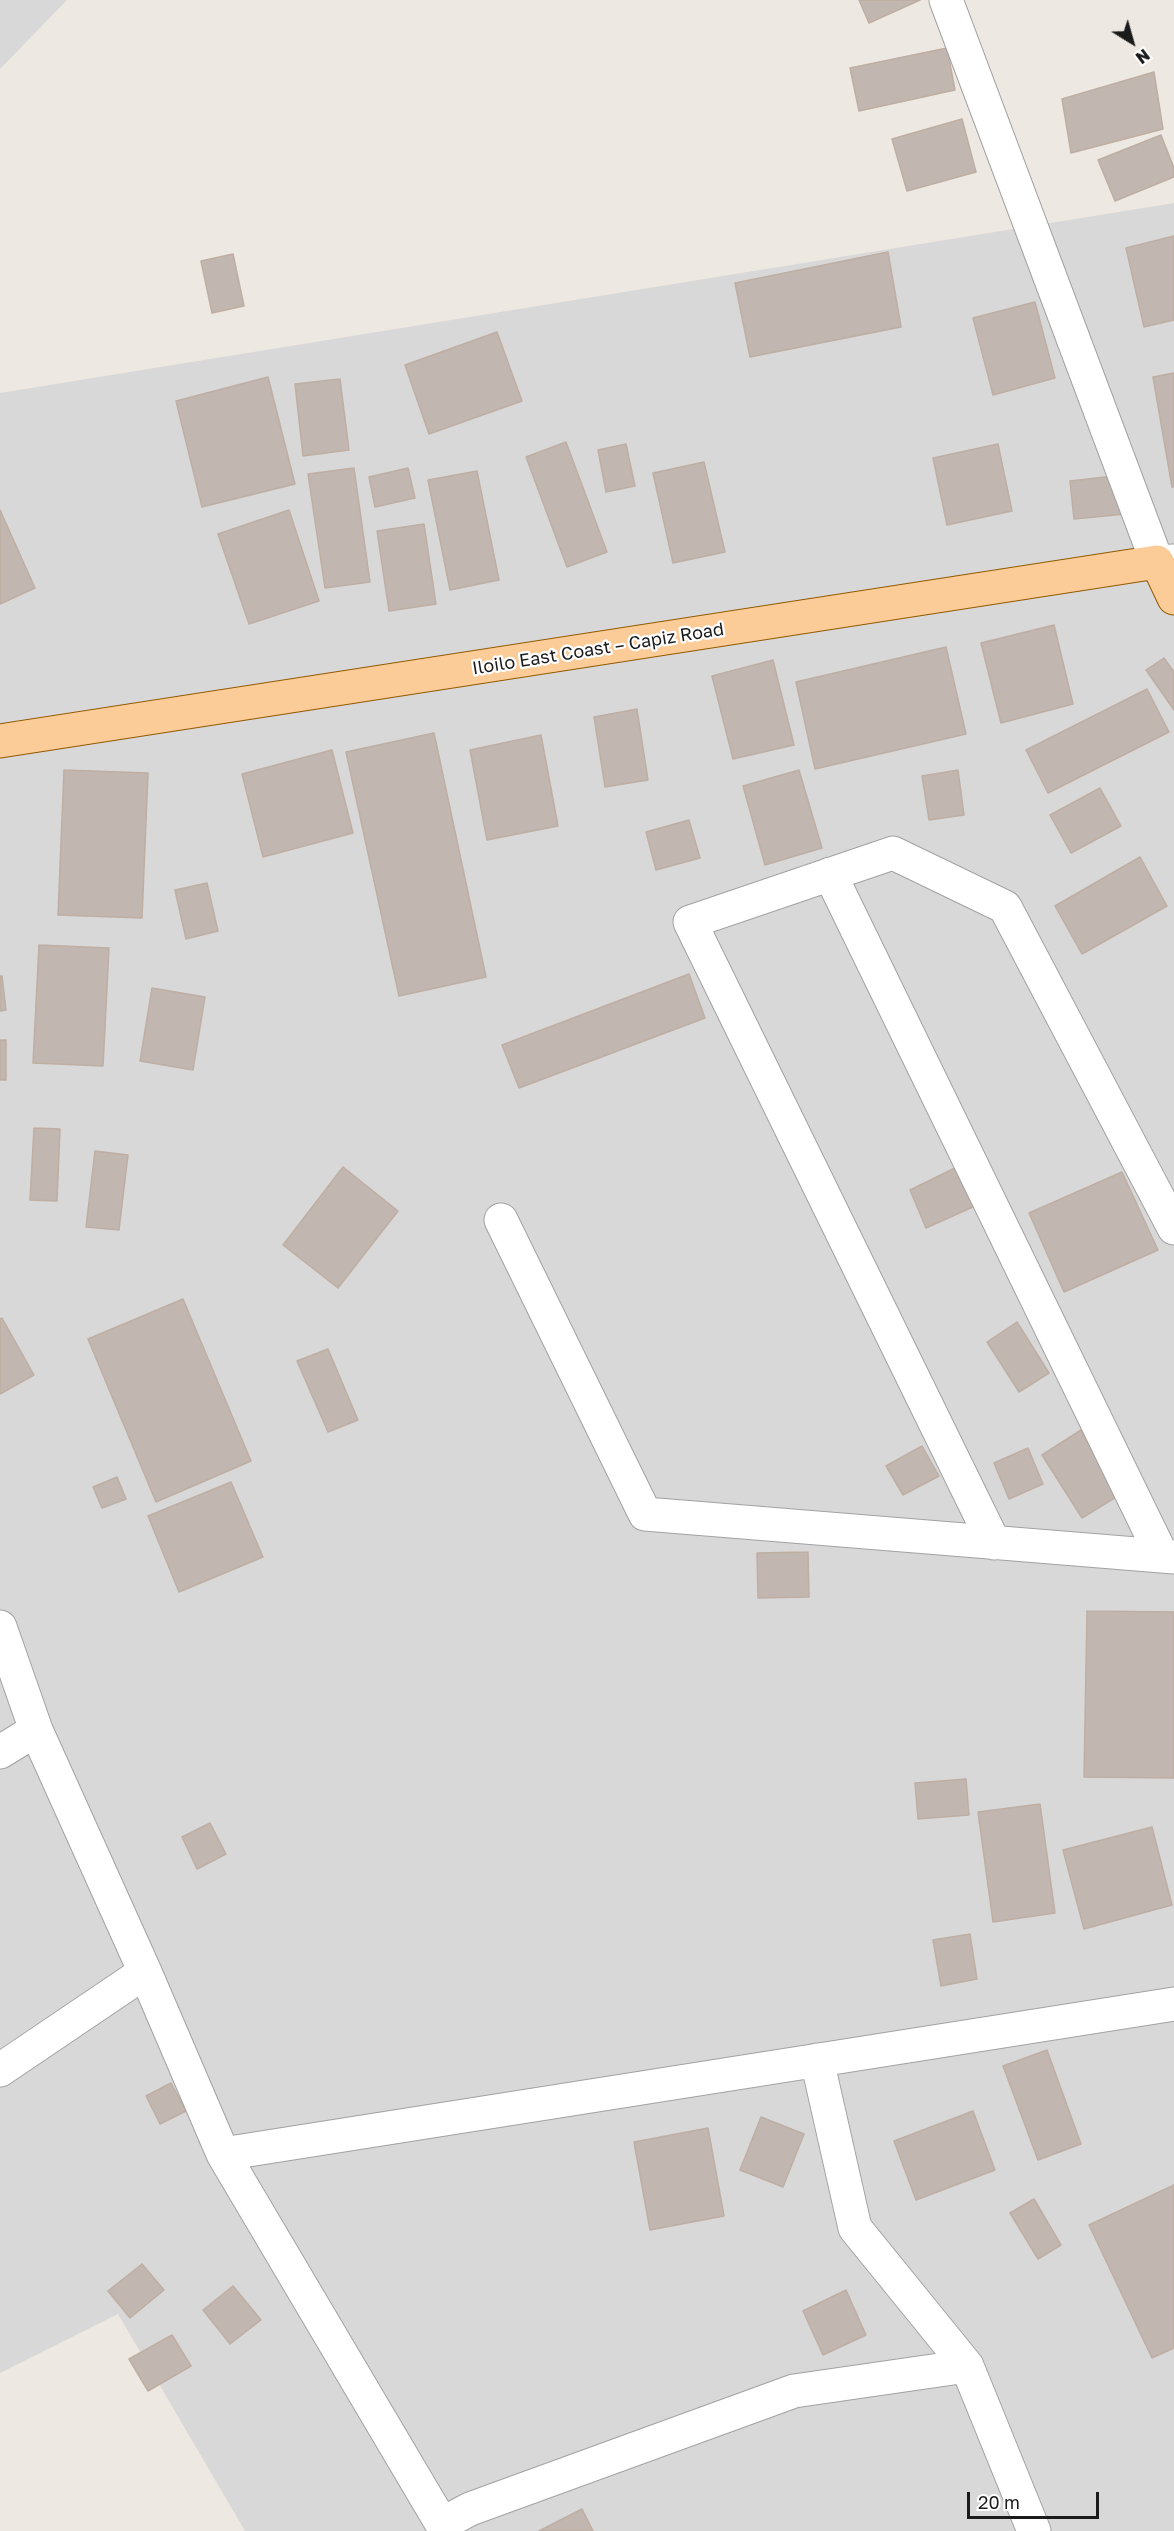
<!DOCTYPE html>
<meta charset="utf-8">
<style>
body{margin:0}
#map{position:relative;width:1174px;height:2531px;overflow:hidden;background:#ede8e1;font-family:"Golos Text",sans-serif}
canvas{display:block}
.north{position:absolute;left:1102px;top:12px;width:60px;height:60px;-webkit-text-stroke:4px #fff;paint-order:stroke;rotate:143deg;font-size:16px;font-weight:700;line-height:24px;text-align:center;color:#1b1b1b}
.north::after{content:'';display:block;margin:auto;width:21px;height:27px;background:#1b1b1b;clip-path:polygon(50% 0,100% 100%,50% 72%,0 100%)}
.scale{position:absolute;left:967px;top:2492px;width:132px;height:27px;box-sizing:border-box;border:3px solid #1b1b1b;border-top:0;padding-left:8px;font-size:18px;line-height:21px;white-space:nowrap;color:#1b1b1b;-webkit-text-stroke:4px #fff;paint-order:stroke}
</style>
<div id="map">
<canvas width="1174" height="2531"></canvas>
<div class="north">N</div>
<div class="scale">20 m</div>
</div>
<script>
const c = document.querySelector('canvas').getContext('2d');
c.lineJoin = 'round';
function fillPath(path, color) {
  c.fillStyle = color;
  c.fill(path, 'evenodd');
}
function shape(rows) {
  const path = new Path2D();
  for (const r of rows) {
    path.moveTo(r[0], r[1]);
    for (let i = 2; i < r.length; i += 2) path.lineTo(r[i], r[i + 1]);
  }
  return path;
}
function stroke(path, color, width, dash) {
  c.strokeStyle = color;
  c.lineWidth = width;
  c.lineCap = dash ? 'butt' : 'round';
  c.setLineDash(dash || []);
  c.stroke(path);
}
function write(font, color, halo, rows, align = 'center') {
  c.font = font + ' "Golos Text",sans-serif';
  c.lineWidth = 4.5;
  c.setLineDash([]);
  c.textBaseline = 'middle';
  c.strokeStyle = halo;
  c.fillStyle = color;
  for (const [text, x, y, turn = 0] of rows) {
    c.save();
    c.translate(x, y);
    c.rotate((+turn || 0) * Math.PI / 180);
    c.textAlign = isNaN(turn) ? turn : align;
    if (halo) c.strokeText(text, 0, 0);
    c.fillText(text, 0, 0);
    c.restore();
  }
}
fillPath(shape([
 [0,0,67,0,0,69],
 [1174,203,1174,2531,245,2531,118,2314,0,2373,0,393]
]), '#d9d8d8');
const building = shape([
 [859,0,920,0,869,23,859,0],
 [947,48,955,90,859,111,850,68,947,48],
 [1154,72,1163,129,1071,153,1062,99,1154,72],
 [962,119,976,172,907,191,892,139,962,119],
 [1161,135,1174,168,1174,177,1115,201,1098,160,1161,135],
 [1174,236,1174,320,1144,327,1126,248,1174,236],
 [888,252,901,327,750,357,735,283,888,252],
 [233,254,244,306,212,313,201,261,233,254],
 [1035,302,1055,378,993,395,973,318,1035,302],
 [497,332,522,401,429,434,405,365,497,332],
 [1174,373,1174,487,1172,487,1153,377,1174,373],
 [268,377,295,484,202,507,176,401,268,377],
 [340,379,349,450,303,456,295,384,340,379],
 [566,442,607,552,567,567,526,457,566,442],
 [626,444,635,486,606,492,598,450,626,444],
 [998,444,1012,511,947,525,933,458,998,444],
 [704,462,725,552,673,563,653,473,704,462],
 [354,468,370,582,325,588,308,474,354,468],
 [408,468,415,498,375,507,369,477,408,468],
 [477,471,499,580,450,590,428,480,477,471],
 [1123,475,1126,514,1074,519,1070,481,1123,475],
 [0,510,35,588,0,604,0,510],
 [289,510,319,601,249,624,218,534,289,510],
 [424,524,436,604,389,611,377,531,424,524],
 [1054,625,1073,704,1001,723,981,643,1054,625],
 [946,647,966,734,815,769,796,682,946,647],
 [1164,658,1174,672,1174,710,1146,670,1164,658],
 [773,660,794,745,733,759,712,676,773,660],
 [1147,689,1169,732,1048,793,1026,750,1147,689],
 [637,709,648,780,605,787,594,717,637,709],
 [434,733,486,977,399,996,346,752,434,733],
 [541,735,558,826,487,840,470,750,541,735],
 [332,750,353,833,263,857,242,774,332,750],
 [64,770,148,773,142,918,58,915,64,770],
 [799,770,822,848,765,865,743,786,799,770],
 [958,770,964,815,929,820,922,776,958,770],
 [1100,788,1121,826,1071,853,1050,815,1100,788],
 [689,820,700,858,656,870,646,832,689,820],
 [1140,857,1167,906,1082,954,1055,906,1140,857],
 [207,883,218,931,186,939,175,890,207,883],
 [39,945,109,948,103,1066,33,1063,39,945],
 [689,974,705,1018,519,1088,502,1045,689,974],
 [0,976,2,976,6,1010,0,1011,0,976],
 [152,988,205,997,193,1070,140,1061,152,988],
 [0,1040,6,1040,6,1080,0,1080,0,1040],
 [34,1128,60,1129,57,1201,30,1200,34,1128],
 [95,1151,128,1155,119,1230,86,1227,95,1151],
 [343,1167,398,1211,338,1288,283,1245,343,1167],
 [957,1167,975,1206,926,1228,910,1190,957,1167],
 [1122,1172,1158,1250,1064,1292,1029,1213,1122,1172],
 [183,1299,251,1461,156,1502,88,1339,183,1299],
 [2,1318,34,1375,0,1394,0,1319,2,1318],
 [1017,1322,1049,1373,1019,1392,987,1342,1017,1322],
 [328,1349,358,1420,328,1432,297,1361,328,1349],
 [1081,1430,1121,1494,1082,1518,1042,1455,1081,1430],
 [922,1446,939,1476,903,1495,886,1466,922,1446],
 [1028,1448,1043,1484,1009,1499,994,1463,1028,1448],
 [117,1477,126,1499,102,1508,93,1487,117,1477],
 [231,1482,263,1557,179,1592,148,1516,231,1482],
 [808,1552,809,1597,758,1598,757,1553,808,1552],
 [1087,1611,1174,1612,1174,1778,1084,1777,1087,1611],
 [966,1779,969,1815,918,1819,915,1783,966,1779],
 [1040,1804,1055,1913,993,1922,978,1812,1040,1804],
 [210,1823,226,1854,197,1869,182,1837,210,1823],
 [1152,1827,1172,1905,1084,1929,1063,1850,1152,1827],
 [970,1934,977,1979,941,1986,933,1940,970,1934],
 [1047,2050,1081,2144,1038,2160,1003,2066,1047,2050],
 [171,2083,186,2111,160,2124,146,2096,171,2083],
 [973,2111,995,2170,916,2200,894,2141,973,2111],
 [761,2117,804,2134,783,2187,740,2170,761,2117],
 [708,2128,724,2216,650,2230,634,2142,708,2128],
 [1174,2185,1174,2348,1152,2358,1089,2225,1174,2185],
 [1034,2199,1061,2245,1038,2259,1010,2213,1034,2199],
 [142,2264,164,2290,130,2318,108,2291,142,2264],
 [233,2286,261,2320,230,2344,203,2310,233,2286],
 [846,2290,866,2335,823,2355,803,2311,846,2290],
 [172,2335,191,2366,148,2391,129,2359,172,2335],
 [582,2509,593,2531,539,2531,582,2509]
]);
fillPath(building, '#c1b7b0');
stroke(building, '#beaea3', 1.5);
const street = shape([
 [946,0,1157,562,1174,561],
 [830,874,1162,1556],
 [501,1220,645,1514,1174,1557],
 [994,1543,690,922,893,853,1005,907,1174,1228],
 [0,1627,36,1730,145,1972,223,2154],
 [0,1752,36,1730],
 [817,2060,855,2228,967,2366,1034,2531],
 [0,2070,145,1972],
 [442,2524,470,2509,794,2391,967,2366],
 [446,2531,223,2154,1174,2004]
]);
const primary = shape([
 [0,741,1157,562,1174,598]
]);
stroke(street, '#a2a2a2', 35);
stroke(primary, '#925a01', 35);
stroke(street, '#fff', 33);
stroke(primary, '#fbcb98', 33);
write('18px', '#1b1b1b', '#fff', [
 ["Iloilo East Coast – Capiz Road",598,649,-9]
]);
</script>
